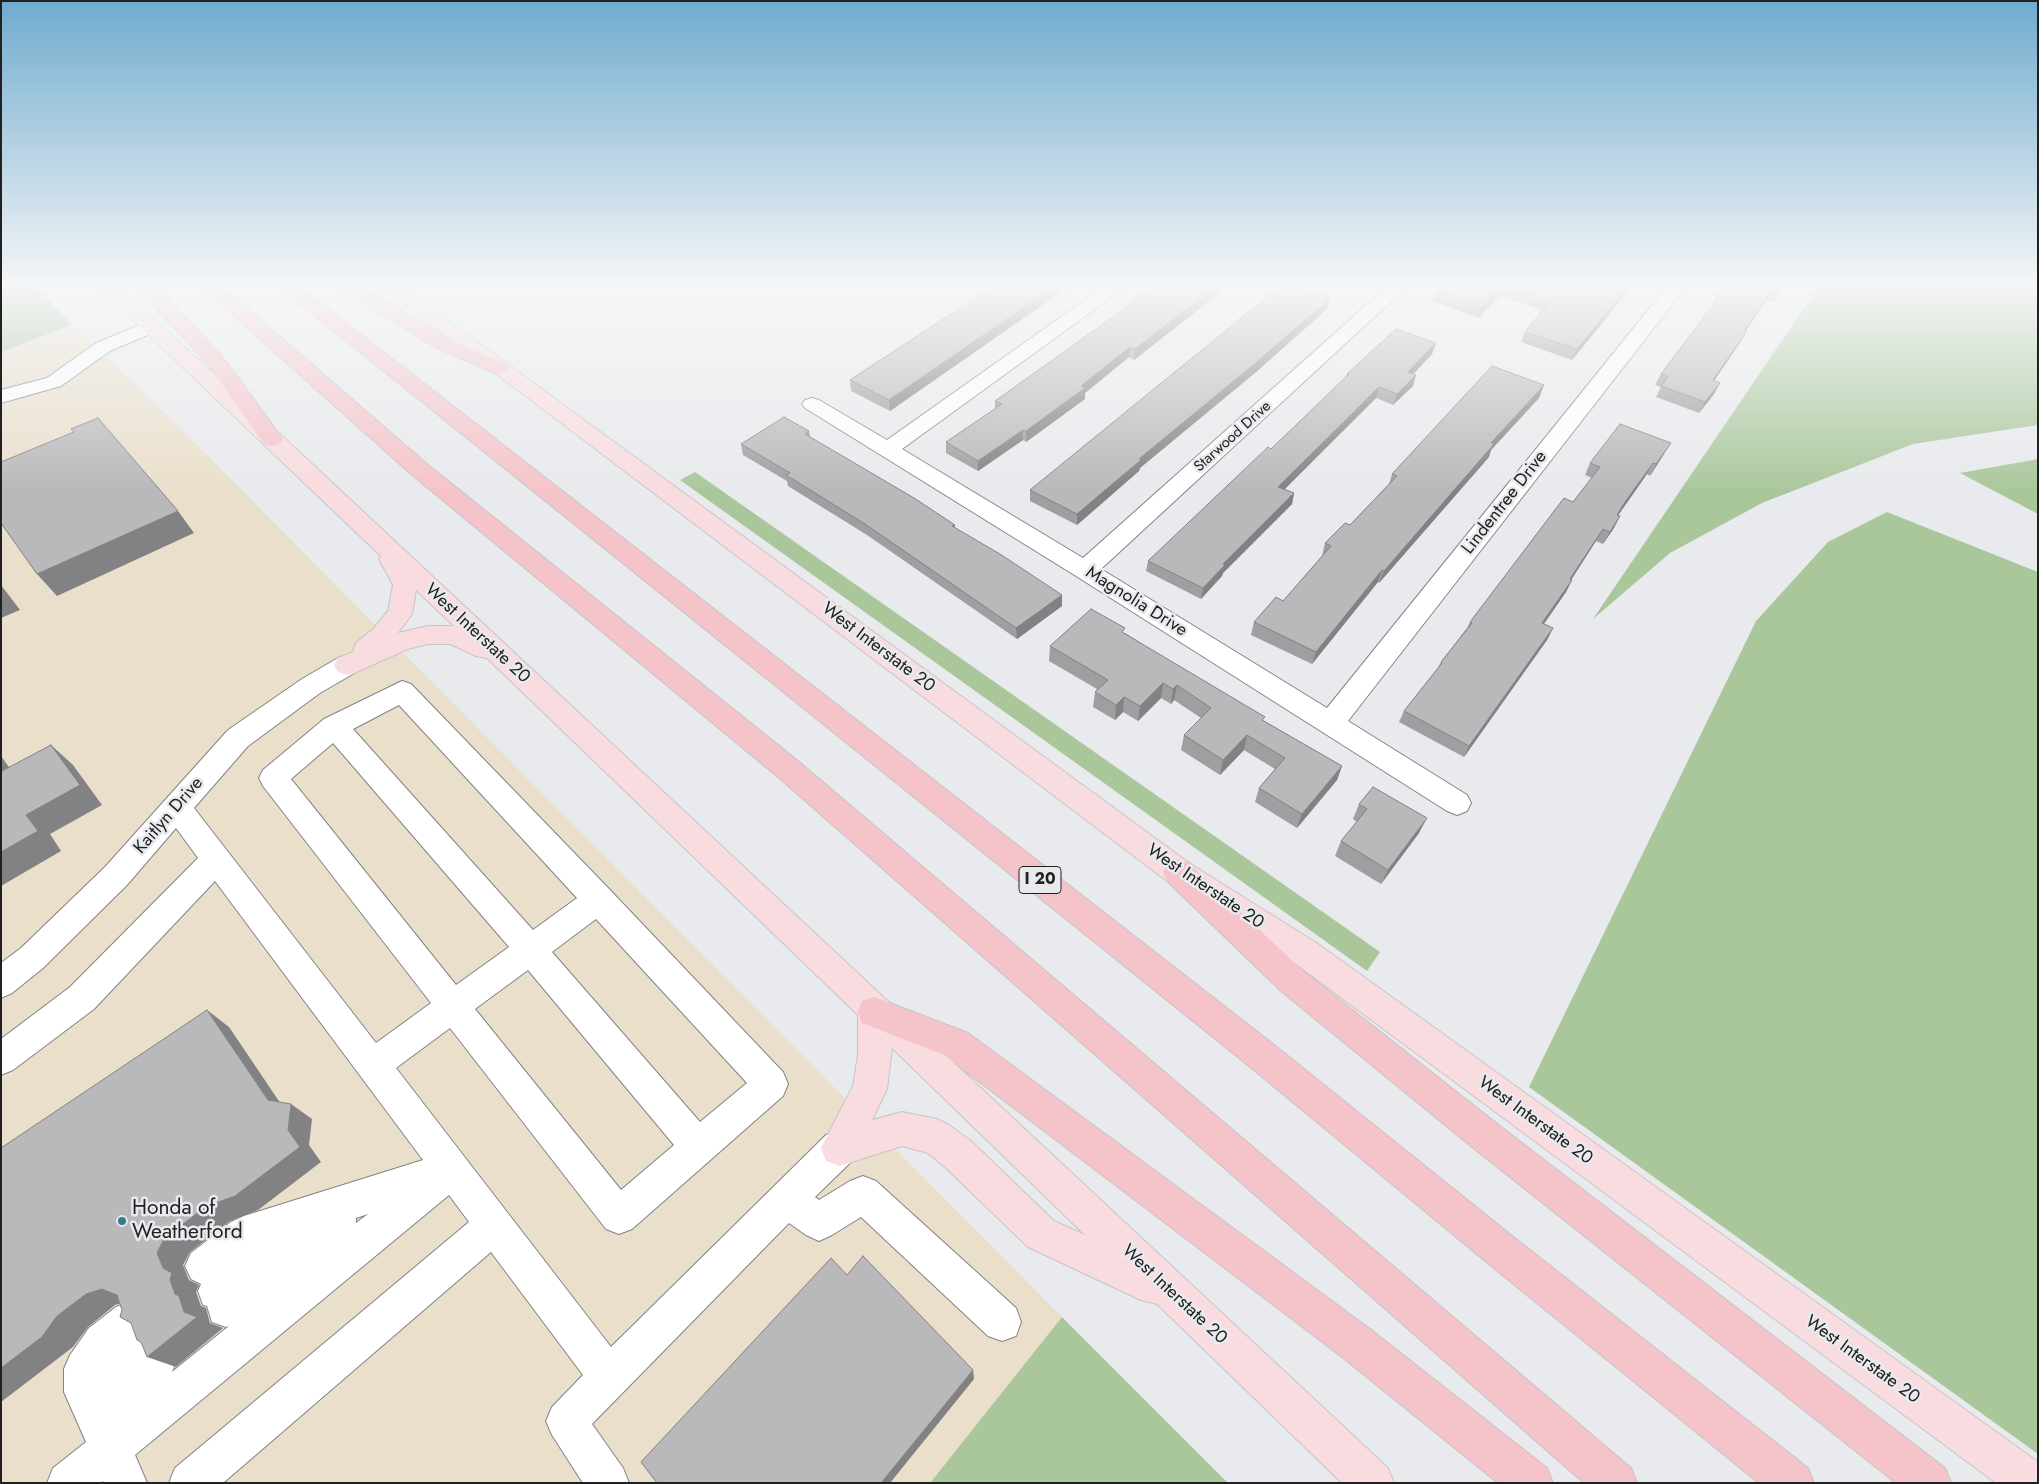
<!DOCTYPE html>
<style>
body{margin:0}
#map{position:relative;width:2039px;height:1484px;overflow:hidden;background:#e9eaed;font-family:Jost,sans-serif}
canvas{display:block}
.frame{position:absolute;inset:0;border:2px solid #212122;pointer-events:none}
</style>
<div id="map">
<canvas width="2039" height="1484"></canvas>
<div class="frame"></div>
</div>
<script>
const c = document.querySelector('canvas').getContext('2d');
c.lineJoin = 'round';
function fillPath(path, color) {
  c.fillStyle = color;
  c.fill(path, 'evenodd');
}
function shape(rows) {
  const path = new Path2D();
  for (const r of rows) {
    path.moveTo(r[0], r[1]);
    for (let i = 2; i < r.length; i += 2) path.lineTo(r[i], r[i + 1]);
  }
  return path;
}
function stroke(path, color, width, dash) {
  c.strokeStyle = color;
  c.lineWidth = width;
  c.lineCap = dash ? 'butt' : 'round';
  c.setLineDash(dash || []);
  c.stroke(path);
}
function write(font, color, halo, rows, align = 'center') {
  c.font = font + ' Jost,sans-serif';
  c.lineWidth = 5;
  c.setLineDash([]);
  c.textBaseline = 'middle';
  c.strokeStyle = halo;
  c.fillStyle = color;
  for (const [text, x, y, turn = 0] of rows) {
    c.save();
    c.translate(x, y);
    c.rotate((+turn || 0) * Math.PI / 180);
    c.textAlign = isNaN(turn) ? turn : align;
    if (halo) c.strokeText(text, 0, 0);
    c.fillText(text, 0, 0);
    c.restore();
  }
}
fillPath(shape([
 [72,325,158,406,1062,1317,930,1483,1,1483,1,352]
]), '#eadfcb');
fillPath(shape([
 [1,283,33,283,72,325,1,352],
 [1821,283,2038,283,2038,425,1913,444,1762,503,1670,553,1593,619],
 [2038,459,2038,514,1960,473,2005,465],
 [695,472,1380,952,1367,971,680,480],
 [1887,512,2038,572,2038,1454,1529,1087,1756,621,1828,542],
 [1062,1317,1228,1483,930,1483]
]), '#aac79c');
const minor = shape([
 [1109,283,1131,283,902,449,1083,558,1391,283,1411,283,1101,569,1327,708,1670,283,1689,283,1348,721,1467,795,1471,803,1467,811,1457,815,1447,811,1076,576,805,408,802,404,805,400,812,398,819,400,887,440,1109,283],
 [150,321,157,323,160,327,157,331,110,351,61,386,1,403,1,390,47,378,96,343,150,321],
 [347,655,356,658,360,665,356,672,320,693,248,746,194,808,376,1043,431,1003,263,786,259,778,263,770,324,719,402,681,411,684,610,890,783,1072,788,1084,783,1096,632,1229,619,1234,606,1229,450,1028,396,1068,611,1347,826,1135,839,1130,852,1135,857,1148,852,1161,815,1197,819,1200,850,1181,863,1176,876,1181,1016,1308,1021,1322,1016,1336,1002,1341,988,1336,861,1217,832,1235,819,1241,806,1235,789,1223,592,1424,623,1468,629,1483,583,1483,552,1435,546,1421,552,1407,583,1375,491,1252,223,1483,169,1483,175,1468,469,1222,449,1195,135,1455,147,1483,104,1483,103,1481,101,1483,47,1483,53,1468,86,1442,64,1392,64,1369,70,1355,89,1328,116,1307,130,1302,144,1307,149,1321,146,1329,158,1334,164,1348,163,1351,168,1353,174,1367,172,1372,229,1326,226,1327,212,1322,207,1306,203,1305,198,1291,201,1284,191,1279,185,1266,191,1253,231,1222,244,1216,423,1160,215,881,94,1009,13,1070,1,1075,1,1039,70,987,198,858,176,828,127,885,43,968,12,993,1,998,1,963,21,948,105,867,228,730,302,679,338,658,347,655],
 [399,705,577,898,533,930,353,729,399,705],
 [333,743,509,947,456,985,291,779,333,743],
 [596,919,747,1083,700,1122,552,952,596,919],
 [528,970,674,1145,621,1190,475,1009,528,970],
 [368,1214,356,1223,356,1218,368,1214]
]);
const major = shape([
 [94,283,114,283,280,434,1388,1468,1394,1483,1342,1483,1157,1304,1141,1300,1028,1247,946,1168,928,1153,902,1146,839,1166,826,1161,821,1148,853,1086,858,1055,858,1015,487,658,476,656,450,644,428,644,408,649,356,672,347,675,338,672,334,665,338,658,353,652,356,643,374,628,388,611,393,585,379,559,381,556,94,283],
 [416,590,454,626,428,626,398,633,412,614,416,590],
 [892,1048,1085,1235,1054,1221,972,1142,949,1125,937,1119,902,1112,872,1120,887,1089,892,1048],
 [376,283,397,283,1189,863,1318,944,2038,1462,2038,1483,1996,1483,1296,964,1167,881,376,283]
]);
const highway = shape([
 [132,283,152,283,221,355,283,439,280,444,272,446,264,444,207,363,132,283],
 [197,283,218,283,427,464,798,761,1631,1468,1637,1483,1584,1483,778,777,411,474,197,283],
 [274,283,295,283,1273,1044,1516,1239,1808,1468,1814,1483,1759,1483,1490,1265,1249,1066,274,283],
 [335,283,358,283,447,338,506,364,509,368,506,372,499,374,492,372,433,346,337,287,335,283],
 [1178,859,1189,863,1303,971,1496,1123,1945,1468,1951,1483,1896,1483,1472,1147,1281,991,1167,881,1163,872,1167,863,1178,859],
 [874,997,968,1033,1370,1329,1547,1468,1553,1483,1498,1483,1342,1357,944,1055,862,1023,858,1012,862,1001,874,997]
]);
stroke(minor, '#828386', 2);
stroke(major, '#c5c5c6', 2);
stroke(highway, '#c5c5c6', 2);
fillPath(minor, '#fff');
fillPath(major, '#f9dcdf');
fillPath(highway, '#f5c4ca');
fillPath(shape([
 [998,283,1074,283,890,411,851,391,850,380],
 [1157,283,1232,283,1134,360,1129,357,1085,393,1085,399,1026,442,1023,440,978,471,946,453,946,442,995,409,995,401,1125,309,1125,307],
 [1443,283,1635,283,1572,360,1521,342,1525,332,1542,310,1500,296,1478,318,1432,301,1435,291],
 [1726,283,1787,283,1773,303,1766,301,1746,330,1741,341,1714,381,1714,394,1699,413,1656,397,1661,387,1655,385,1661,374,1711,307,1716,296],
 [1330,298,1327,309,1256,372,1140,468,1139,471,1077,525,1030,501,1030,490],
 [1436,343,1432,354,1413,374,1413,386,1393,405,1376,398,1284,489,1294,493,1292,504,1223,573,1222,576,1201,599,1146,571,1148,561,1271,449,1345,378,1347,374],
 [1539,398,1491,450,1489,457,1379,583,1378,582,1312,664,1251,635,1254,622,1283,601,1322,556,1325,543,1350,525,1389,484,1392,474],
 [809,431,810,437,955,525,955,528,1062,595,1062,606,1017,639,867,535,788,486,787,481,743,455,741,444],
 [1664,454,1650,476,1647,474,1618,515,1614,528,1603,544,1596,541,1571,580,1572,580,1566,592,1544,624,1553,628,1547,640,1464,757,1399,722,1404,711,1438,668,1441,662,1467,628,1470,622,1573,502,1592,478,1585,475,1590,463],
 [1125,633,1264,721,1342,766,1337,780,1297,828,1255,802,1259,788,1275,769,1244,750,1220,775,1181,750,1184,735,1201,718,1174,700,1171,704,1161,698,1138,721,1123,712,1115,720,1093,707,1095,692,1097,689,1049,661,1050,646],
 [1359,804,1419,833,1381,884,1335,856,1341,841,1357,822,1353,819]
]), '#9f9ea1');
fillPath(shape([
 [1059,283,1074,283,890,411,889,400],
 [1220,283,1232,283,1134,360,1135,349],
 [1631,283,1635,283,1572,360,1577,349],
 [1785,283,1787,283,1773,303,1779,292],
 [1504,285,1500,296,1478,318,1482,307],
 [1772,290,1766,301,1739,341,1745,330],
 [1330,298,1327,309,1256,372,1140,468,1139,471,1077,525,1077,514,1139,459],
 [1747,331,1741,341,1707,391,1713,380],
 [1436,343,1432,354,1405,383,1408,372],
 [1130,347,1129,357,1085,393,1085,399,1026,442,1026,431,1081,386],
 [1416,375,1413,386,1393,405,1397,394],
 [1720,383,1714,394,1699,413,1705,402],
 [1544,385,1539,398,1491,450,1489,457,1379,583,1384,571,1491,443],
 [1379,387,1376,398,1276,498,1278,487],
 [1023,430,1023,440,978,471,978,461],
 [1671,443,1650,476,1656,464],
 [1653,463,1647,474,1617,517,1623,505],
 [1294,493,1292,504,1223,573,1222,576,1201,599,1203,588,1223,564],
 [178,511,194,533,57,596,37,574],
 [1620,516,1614,528,1603,544,1610,532],
 [1603,529,1596,541,1564,591,1570,579],
 [1382,570,1378,582,1312,664,1316,652],
 [1572,580,1566,592,1536,635,1542,623],
 [1,585,20,610,1,618],
 [1062,595,1062,606,1017,639,1016,628],
 [1553,628,1547,640,1464,757,1469,746],
 [1163,683,1161,698,1138,721,1140,706],
 [1177,685,1174,700,1171,704,1173,689],
 [1124,697,1123,712,1115,720,1116,705],
 [1247,735,1244,750,1220,775,1223,760],
 [51,745,73,765,102,805,50,834,61,851,1,886,1,852,26,815],
 [1,756,26,791,1,770],
 [1342,766,1337,780,1297,828,1302,814],
 [1427,818,1419,833,1381,884,1388,870],
 [207,1010,229,1027,289,1116,268,1100],
 [291,1104,312,1119,309,1145,321,1162,258,1210,230,1221,190,1252,183,1265,189,1280,199,1285,196,1292,201,1306,206,1308,210,1323,223,1328,176,1367,147,1357,184,1312,175,1294,157,1253,164,1239,288,1130],
 [102,1289,131,1300,115,1305,88,1327,73,1347,1,1402,1,1368,57,1316,86,1294],
 [973,1370,974,1379,890,1483,881,1483]
]), '#828183');
const building = shape([
 [998,283,1059,283,889,400,850,380,998,283],
 [1157,283,1220,283,1135,349,1130,347,1081,386,1085,388,1026,431,1023,430,978,461,946,442,1002,404,995,401,1127,307,1125,307,1157,283],
 [1284,283,1290,283,1330,298,1258,361,1139,459,1141,460,1077,514,1030,490,1284,283],
 [1443,283,1631,283,1577,349,1525,332,1549,303,1546,301,1547,300,1504,285,1482,307,1435,291,1443,283],
 [1726,283,1785,283,1779,292,1772,290,1745,330,1747,331,1713,380,1720,383,1705,402,1661,386,1668,377,1661,374,1719,297,1716,296,1726,283],
 [1396,329,1436,343,1408,372,1416,375,1397,394,1379,387,1278,487,1294,493,1223,564,1225,565,1203,588,1148,561,1268,447,1271,449,1349,374,1347,374,1396,329],
 [1492,366,1544,385,1491,443,1494,444,1384,571,1382,570,1316,652,1254,622,1276,597,1283,601,1331,546,1325,543,1345,523,1350,525,1397,476,1392,474,1492,366],
 [784,417,809,431,805,434,914,498,955,525,952,526,1000,554,1062,595,1016,628,865,524,786,475,790,473,741,444,784,417],
 [98,418,178,511,37,574,1,523,1,462,74,432,71,429,98,418],
 [1620,424,1671,443,1656,464,1653,463,1623,505,1617,515,1620,516,1610,532,1603,529,1570,579,1572,580,1542,623,1553,628,1469,746,1404,711,1442,663,1441,662,1472,623,1470,622,1564,498,1573,502,1600,467,1590,463,1620,424],
 [1091,609,1125,628,1122,632,1265,717,1262,720,1342,766,1302,814,1259,788,1285,758,1247,735,1223,760,1184,735,1211,708,1177,685,1173,689,1163,683,1140,706,1124,697,1116,705,1095,692,1108,680,1050,646,1091,609],
 [51,745,80,785,26,815,38,831,1,852,1,770,2,771,51,745],
 [1373,787,1427,818,1388,870,1341,841,1367,809,1359,804,1373,787],
 [207,1010,268,1100,291,1104,288,1130,300,1147,235,1196,205,1207,164,1239,157,1253,163,1268,172,1273,170,1280,175,1294,179,1296,184,1312,197,1317,147,1357,141,1342,137,1340,131,1323,120,1317,122,1310,117,1295,102,1289,86,1294,57,1316,42,1337,1,1368,1,1148,207,1010],
 [863,1256,973,1370,881,1483,657,1483,641,1462,831,1258,847,1275,863,1256]
]);
fillPath(building, '#b9b8bb');
stroke(building, '#828183', 1);
const sky = c.createLinearGradient(0, 0, 0, 491);
sky.addColorStop(0, '#70abce');
sky.addColorStop(0.58, '#f5f6f7');
sky.addColorStop(1, '#f5f6f700');
c.fillStyle = sky;
c.fillRect(0, 0, 2039, 491);
for (const [x, y, r, color] of [
 [122,1221,5,"#397b8d"]
]) {
  const dot = new Path2D();
  dot.arc(x, y, r, 0, 2 * Math.PI);
  c.fillStyle = color;
  c.fill(dot);
  stroke(dot, '#e9eaed', 2);
}
write('15px', '#212122', '#e9eaed', [
 ["Starwood Drive",1233,437,-42]
]);
for (const [x, y, w] of [
 [1040,880,42]
]) {
  const box = new Path2D();
  box.roundRect(x - w / 2, y - 13.5, w, 27, 4);
  c.fillStyle = '#e9eaed';
  c.fill(box);
  stroke(box, '#212122', 1);
}
write('bold 16px', '#212122', null, [
 ["I 20",1040,880]
]);
write('18px', '#212122', '#e9eaed', [
 ["Lindentree Drive",1505,503,-52],
 ["Magnolia Drive",1136,602,32],
 ["West Interstate 20",477,634,43],
 ["West Interstate 20",878,648,37],
 ["Kaitlyn Drive",169,816,-49],
 ["West Interstate 20",1205,887,34],
 ["West Interstate 20",1535,1121,36],
 ["West Interstate 20",1174,1295,43],
 ["West Interstate 20",1862,1360,36]
]);
write('21px', '#212122', '#e9eaed', [
 ["Honda of",132,1209],
 ["Weatherford",132,1233]
], 'left');
</script>
